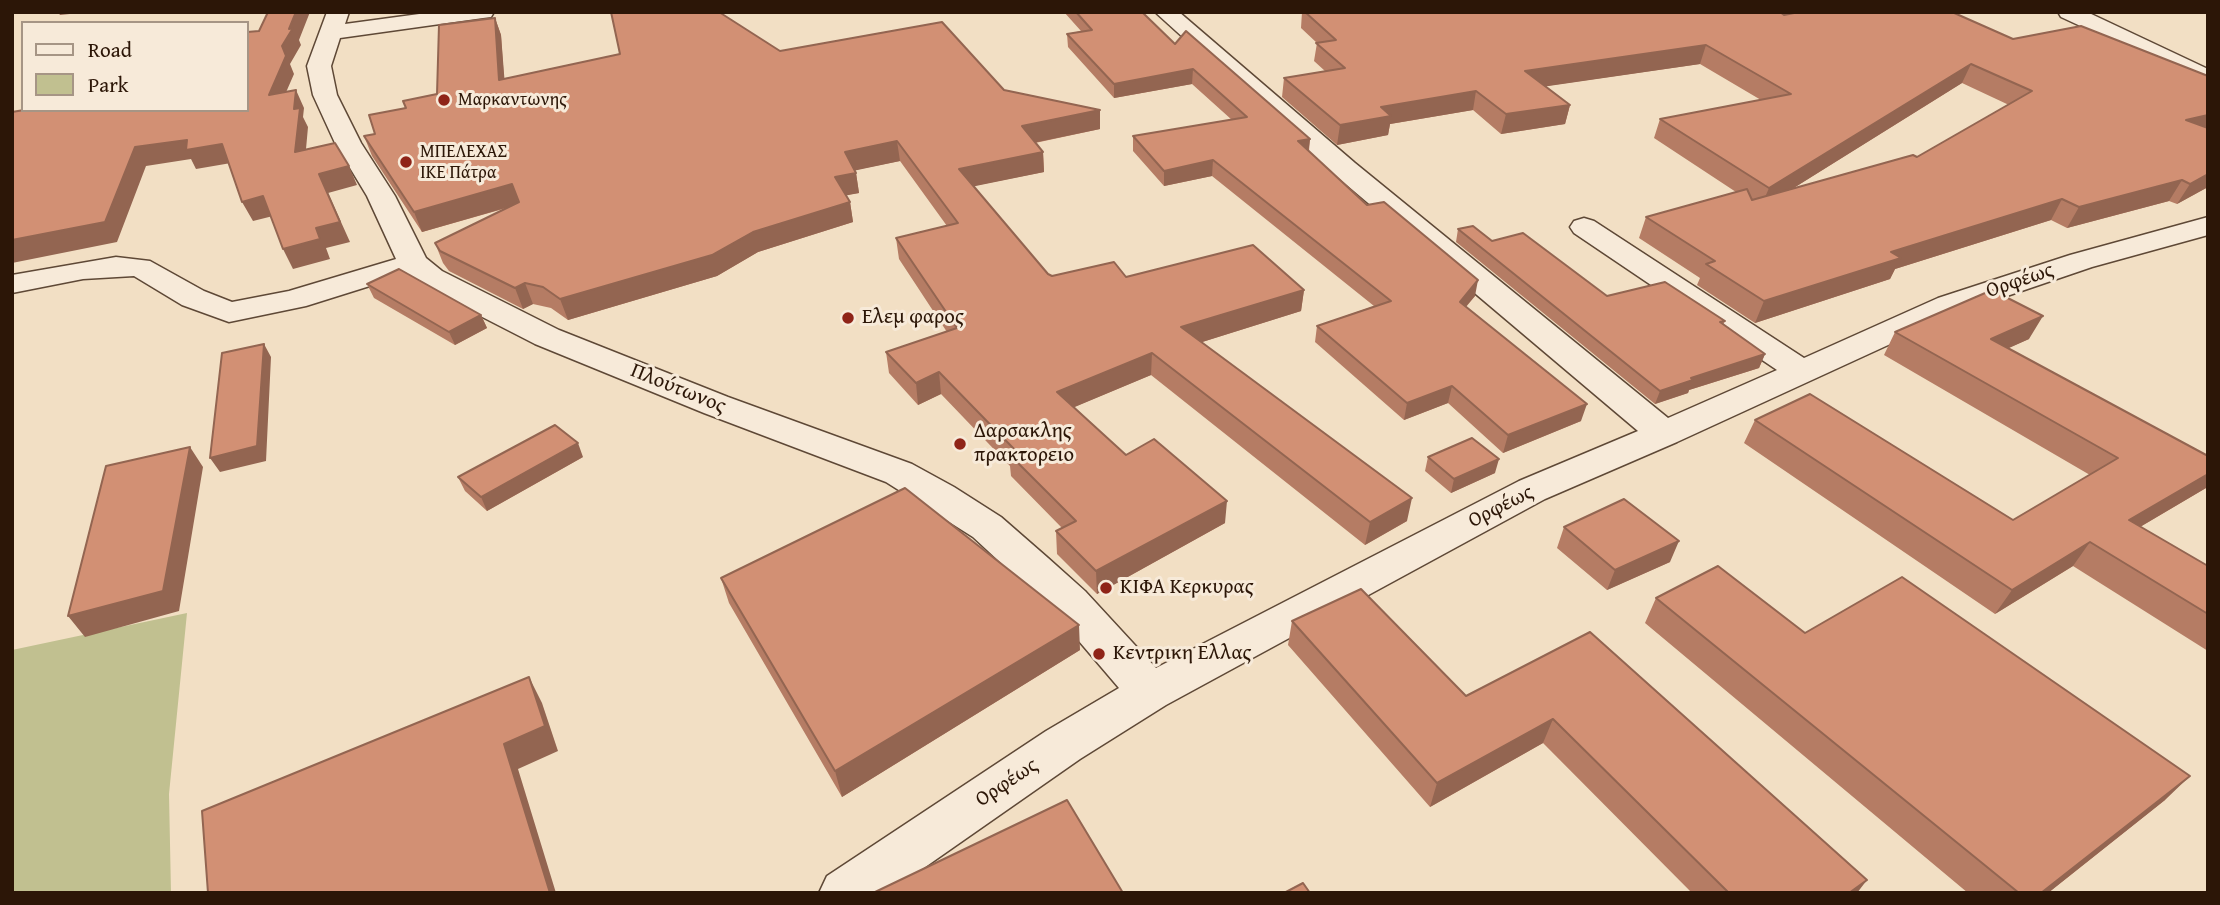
<!DOCTYPE html>
<meta charset="utf-8">
<style>
body{margin:0}
#map{position:relative;width:2220px;height:905px;overflow:hidden;background:#f2dfc4;font-family:"Gentium Book Plus",serif}
canvas{display:block}
.frame{position:absolute;inset:0;border:14px solid #2c1607;pointer-events:none}
.legend{position:absolute;left:21px;top:21px;width:228px;height:91px;box-sizing:border-box;background:#f7ead9;border:2px solid #a69585;margin:0;padding:9px 12px;list-style:none;font-size:21px;color:#2c1607}
.legend li{display:flex;align-items:center;gap:14px;height:35px}
.legend b{width:35px;border:2px solid #a69585}
</style>
<div id="map">
<canvas width="2220" height="905"></canvas>
<div class="frame"></div>
<ul class="legend">
<li><b style="height:9px;background:#f7ead9"></b>Road</li>
<li><b style="height:19px;background:#c1c090"></b>Park</li>
</ul>
</div>
<script>
const c = document.querySelector('canvas').getContext('2d');
c.lineJoin = 'round';
function fillPath(path, color) {
  c.fillStyle = color;
  c.fill(path, 'evenodd');
}
function shape(rows) {
  const path = new Path2D();
  for (const r of rows) {
    path.moveTo(r[0], r[1]);
    for (let i = 2; i < r.length; i += 2) path.lineTo(r[i], r[i + 1]);
  }
  return path;
}
function stroke(path, color, width, dash) {
  c.strokeStyle = color;
  c.lineWidth = width;
  c.lineCap = dash ? 'butt' : 'round';
  c.setLineDash(dash || []);
  c.stroke(path);
}
function write(font, color, halo, rows, align = 'center') {
  c.font = font + ' "Gentium Book Plus",serif';
  c.lineWidth = 6;
  c.setLineDash([]);
  c.textBaseline = 'middle';
  c.strokeStyle = halo;
  c.fillStyle = color;
  for (const [text, x, y, turn = 0] of rows) {
    c.save();
    c.translate(x, y);
    c.rotate((+turn || 0) * Math.PI / 180);
    c.textAlign = isNaN(turn) ? turn : align;
    if (halo) c.strokeText(text, 0, 0);
    c.fillText(text, 0, 0);
    c.restore();
  }
}
fillPath(shape([
 [187,613,169,794,171,893,12,893,12,650]
]), '#c1c090');
const minor = shape([
 [327,12,349,12,345,24,434,12,494,12,491,17,483,18,340,38,331,66,337,95,361,143,395,196,426,258,442,271,559,330,728,397,912,464,954,487,1001,517,1048,558,1085,591,1156,668,1519,481,1638,431,1335,175,1155,12,1179,12,1355,163,1668,418,1777,370,1574,233,1570,227,1574,221,1584,218,1594,221,1804,358,1938,298,2070,255,2208,217,2208,235,2092,267,1960,312,1677,442,1545,499,1166,705,1080,759,888,893,819,893,827,876,1046,731,1119,688,1055,613,973,537,886,482,704,413,535,344,420,285,408,274,306,306,229,322,182,305,134,276,83,279,12,293,12,275,116,257,150,261,204,291,232,302,289,291,396,259,367,196,335,143,313,95,307,66,327,12],
 [2058,12,2087,12,2208,69,2208,85,2061,17,2058,12]
]);
stroke(minor, '#5e4836', 3);
fillPath(minor, '#f7ead9');
fillPath(shape([
 [1064,12,1142,12,1175,44,1310,139,1309,151,1367,205,1475,296,1466,307,1581,421,1503,453,1448,403,1404,420,1315,342,1317,326,1374,306,1212,176,1164,186,1133,151,1133,136,1232,120,1192,84,1114,98,1068,47,1067,34,1081,31],
 [1302,12,1780,12,1784,15,2013,39,2208,76,2208,187,2177,204,2169,201,2067,228,2051,220,1895,269,1890,279,1755,323,1697,285,1700,278,1639,238,1646,217,1736,192,1654,138,1660,119,1761,100,1700,64,1546,86,1570,105,1565,124,1501,134,1473,110,1390,124,1388,135,1337,145,1282,97,1284,78,1325,71,1314,61,1317,43,1301,28],
 [1962,83,2009,105,1917,157,1792,189],
 [495,18,501,35,504,79,780,51,1004,90,1100,129,1035,143,1043,152,1044,172,973,186,1048,274,1052,276,1126,277,1304,290,1301,311,1202,342,1407,521,1365,545,1151,375,1074,407,1126,455,1225,523,1097,594,1057,554,1056,531,1062,528,1011,476,1010,466,941,394,918,405,889,373,886,352,947,332,899,259,896,238,947,226,900,161,855,170,856,173,859,193,846,195,850,202,853,222,758,252,717,276,568,320,551,308,533,304,523,309,449,271,443,263,435,243,510,207,422,232,372,156,364,136,375,134,405,108,437,94],
 [1458,229,1607,296,1725,321,1723,325,1765,354,1759,368,1689,390,1688,393,1655,404,1456,242],
 [367,284,481,315,487,328,455,345,374,298],
 [1895,332,2029,339,2008,348,2206,488,2140,527,2208,566,2208,651,2073,566,1995,614,1744,443,1755,420,2013,520,2090,475,1884,355],
 [583,457,487,511,465,491,458,477],
 [1428,457,1495,473,1451,493,1425,471],
 [1564,527,1670,562,1607,590,1557,548],
 [721,578,1080,650,842,797,729,603],
 [1656,598,1805,633,2165,800,2048,893,1968,893,1645,623],
 [1292,621,1466,696,1590,632,1857,893,1692,893,1543,743,1430,807,1288,645]
]), '#b57c64');
fillPath(shape([
 [58,12,89,12,60,15],
 [296,12,310,12,299,40,301,45,290,64,294,74,277,113,269,95,282,46],
 [495,18,501,35,506,99,499,80],
 [1706,45,1700,64,1521,90,1525,71],
 [1971,64,1962,83,1760,209,1769,188],
 [1193,69,1192,84,1114,98,1114,84],
 [296,90,304,108,303,117,308,127,304,171,295,152,294,109],
 [1476,91,1473,110,1390,124,1388,135,1337,145,1340,125,1381,107],
 [1570,105,1565,124,1501,134,1506,114],
 [1100,110,1100,129,1023,145,1022,126],
 [2208,115,2208,132,2186,120],
 [1310,139,1308,154,1298,141],
 [187,140,222,144,231,163,196,169,191,159,146,166,117,242,12,263,12,240,135,147],
 [897,141,900,161,848,172,845,152],
 [1043,152,1044,172,961,189,959,169],
 [1213,160,1212,176,1164,186,1164,171],
 [349,166,357,185,328,193,350,242,326,248,330,259,293,269,283,249,319,174],
 [856,173,859,193,838,197,835,177],
 [2208,174,2208,187,2177,204,2190,184],
 [2182,180,2169,201,2067,228,2079,207],
 [512,184,519,204,422,232,414,212],
 [263,196,273,216,253,221,242,202],
 [2062,199,2051,220,1895,269,1890,279,1755,323,1764,301,1891,252],
 [850,202,853,222,758,252,717,276,568,320,560,299,753,232],
 [1478,280,1475,296,1456,318,1460,302],
 [525,283,533,304,523,309,515,288],
 [1304,290,1301,311,1180,349,1181,327],
 [481,315,487,328,455,345,449,332],
 [2043,316,2029,339,1978,362,1991,339],
 [264,344,271,357,266,461,220,472,210,458],
 [1152,353,1151,375,1058,414,1057,392],
 [1765,354,1759,368,1689,390,1688,393,1655,404,1660,391,1691,378],
 [939,372,941,394,918,405,916,383],
 [1452,386,1448,403,1404,420,1407,403],
 [1587,404,1581,421,1503,453,1508,435],
 [578,443,583,457,487,511,481,497],
 [190,447,203,467,179,611,85,637,68,616],
 [1499,459,1495,473,1451,493,1454,479],
 [2208,474,2208,485,2206,488,2111,544,2129,520],
 [1412,498,1407,521,1365,545,1370,522],
 [1227,501,1225,523,1097,594,1096,571],
 [1679,541,1670,562,1607,590,1615,570],
 [2090,542,2073,566,1995,614,2012,590],
 [1079,625,1080,650,842,797,835,771],
 [529,677,542,703,558,751,518,769,556,893,550,893,504,744],
 [1553,719,1543,743,1430,807,1437,783],
 [2190,776,2165,800,2048,893,2041,893],
 [1867,880,1857,893,1849,893]
]), '#936551');
const building = shape([
 [268,12,296,12,289,29,293,28,282,46,286,56,269,95,296,90,294,109,300,108,295,152,335,143,349,166,319,174,340,222,316,228,320,239,283,249,263,196,242,202,222,144,186,150,187,140,135,147,105,222,12,240,12,112,24,110,247,110,247,32,259,31,268,12],
 [611,12,719,12,780,51,942,22,1004,90,1100,110,1022,126,1043,152,959,169,1048,274,1052,276,1114,262,1126,277,1253,245,1304,290,1181,327,1412,498,1370,522,1152,353,1057,392,1126,455,1154,439,1227,501,1096,571,1056,531,1076,521,1009,454,1016,451,939,372,916,383,886,352,957,328,896,238,958,223,897,141,845,152,856,173,835,177,850,202,753,232,712,255,560,299,543,287,525,283,515,288,440,251,435,243,519,202,512,184,414,212,364,136,375,134,369,115,406,108,403,101,437,94,439,25,495,18,499,80,620,54,611,12],
 [1076,12,1142,12,1175,44,1186,31,1310,139,1298,141,1367,205,1384,202,1478,280,1460,302,1587,404,1508,435,1452,386,1407,403,1317,326,1391,301,1213,160,1164,171,1133,136,1247,117,1193,69,1114,84,1067,34,1092,30,1076,12],
 [1305,12,1780,12,1784,15,1799,12,1952,12,2013,39,2081,26,2208,76,2208,115,2186,120,2208,128,2208,174,2190,184,2182,180,2079,207,2062,199,1891,252,1901,258,1764,301,1706,264,1715,261,1646,217,1747,189,1752,200,1913,155,1917,157,2032,91,1971,64,1769,188,1660,119,1791,94,1706,45,1525,71,1570,105,1506,114,1476,91,1381,107,1391,116,1340,125,1284,78,1345,68,1316,43,1336,40,1305,12],
 [1473,226,1492,241,1523,233,1607,296,1665,282,1725,321,1720,322,1765,354,1691,378,1693,380,1660,391,1458,229,1473,226],
 [399,269,481,315,449,332,367,284,399,269],
 [1992,290,2043,316,1991,339,2208,456,2208,474,2129,520,2208,566,2208,614,2090,542,2012,590,1755,420,1810,394,2013,520,2118,458,1895,332,1992,290],
 [264,344,257,446,210,458,222,353,264,344],
 [555,425,578,443,481,497,458,477,555,425],
 [1472,438,1499,459,1454,479,1428,457,1472,438],
 [190,447,163,591,68,616,106,466,190,447],
 [905,488,1079,625,835,771,721,578,905,488],
 [1624,499,1679,541,1615,570,1564,527,1624,499],
 [1718,566,1805,633,1902,577,2190,776,2041,893,2019,893,1656,598,1718,566],
 [1361,589,1466,696,1590,632,1867,880,1849,893,1729,893,1553,719,1437,783,1292,621,1361,589],
 [529,677,545,726,504,744,550,893,208,893,202,811,529,677],
 [1067,800,1123,893,873,893,1067,800],
 [1303,883,1310,893,1284,893,1303,883]
]);
fillPath(building, '#d29074');
stroke(building, '#936551', 2);
for (const [x, y, r, color] of [
 [444,100,7,"#8f2418"],
 [406,162,7,"#8f2418"],
 [848,318,7,"#8f2418"],
 [960,444,7,"#8f2418"],
 [1106,588,7,"#8f2418"],
 [1099,654,7,"#8f2418"]
]) {
  const dot = new Path2D();
  dot.arc(x, y, r, 0, 2 * Math.PI);
  c.fillStyle = color;
  c.fill(dot);
  stroke(dot, '#f7ead9', 2.5);
}
write('18px', '#2c1607', '#f7ead9', [
 ["Μαρκαντωνης",458,100],
 ["ΜΠΕΛΕΧΑΣ",420,152],
 ["ΙΚΕ Πάτρα",420,173]
], 'left');
write('21px', '#2c1607', '#f7ead9', [
 ["Ορφέως",2020,281,-19],
 ["Πλούτωνος",678,389,22],
 ["Ορφέως",1501,507,-27],
 ["Ορφέως",1007,783,-34]
]);
write('21px', '#2c1607', '#f7ead9', [
 ["Ελεμ φαρος",862,318],
 ["Δαρσακλης",974,432],
 ["πρακτορειο",974,456],
 ["ΚΙΦΑ Κερκυρας",1120,588],
 ["Κεντρικη Ελλας",1113,654]
], 'left');
</script>
